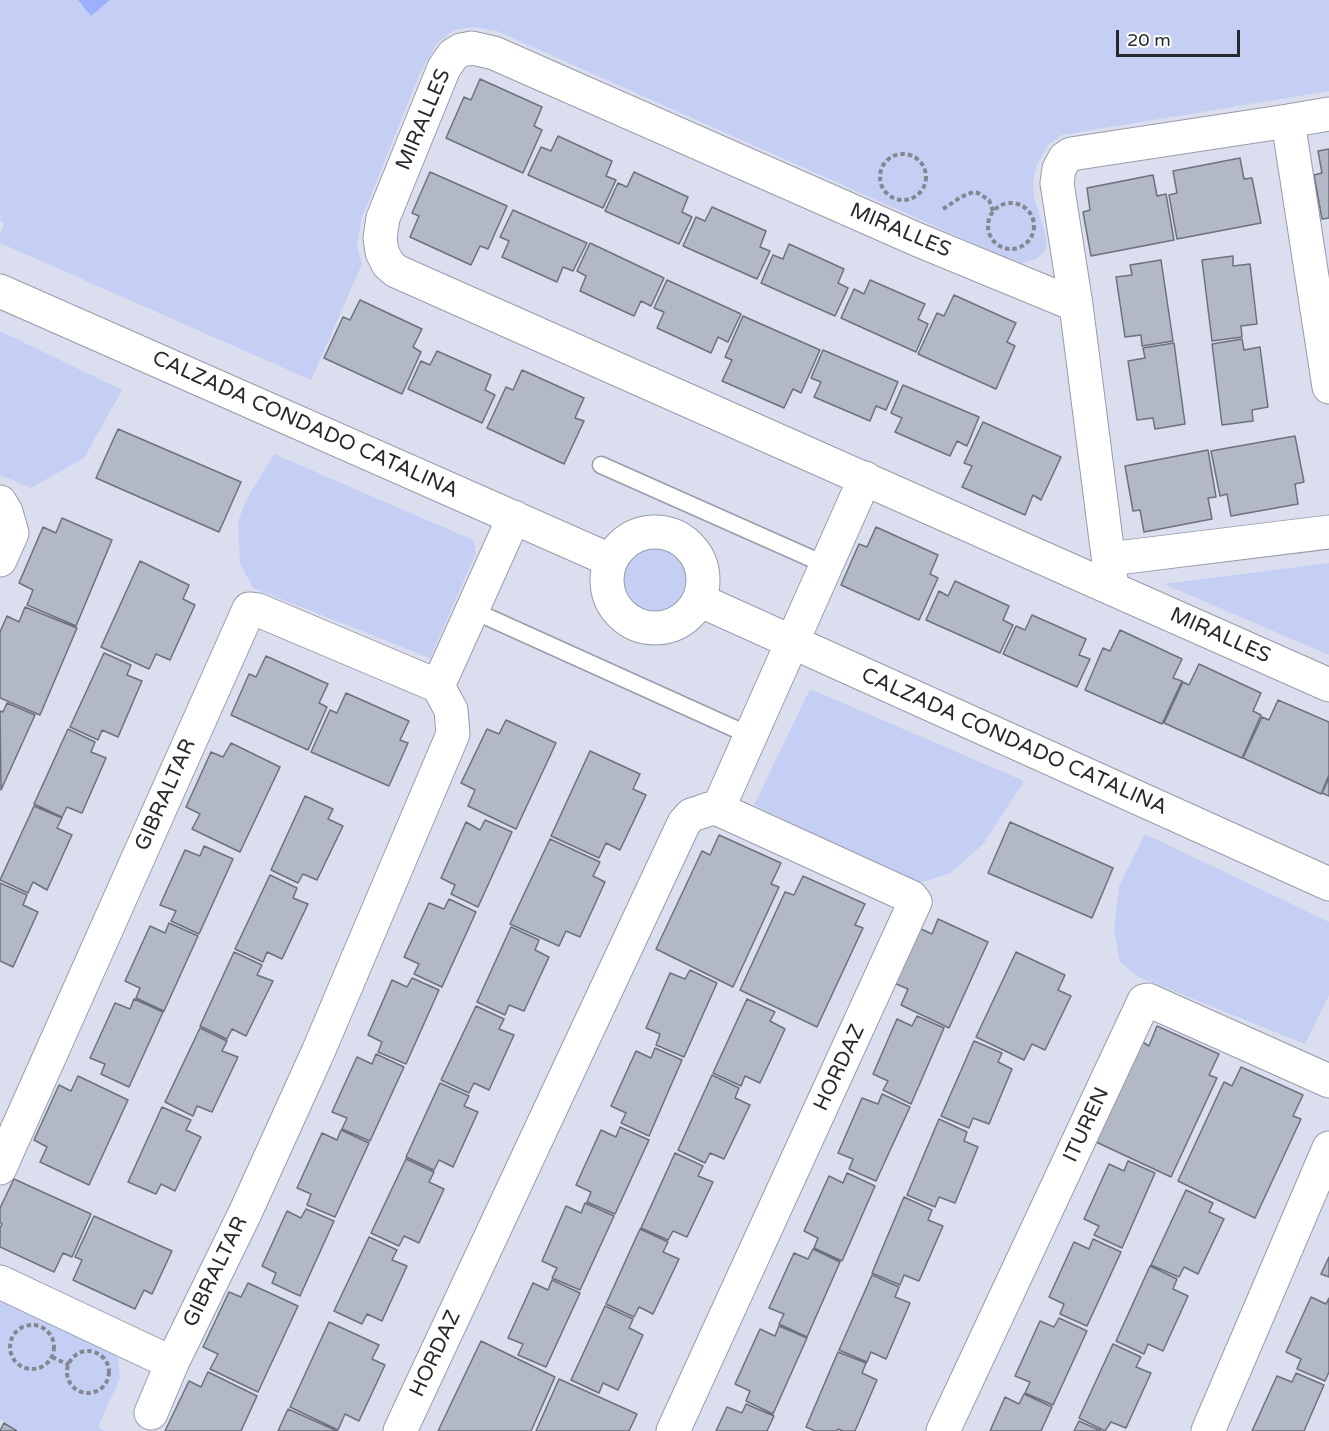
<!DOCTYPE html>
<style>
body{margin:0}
#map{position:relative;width:1329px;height:1431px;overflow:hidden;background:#dadeee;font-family:"Varela Round",sans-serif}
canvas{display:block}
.scale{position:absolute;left:1116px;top:30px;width:124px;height:27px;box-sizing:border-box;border:3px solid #27292f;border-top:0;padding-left:8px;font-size:18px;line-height:21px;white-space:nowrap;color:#27292f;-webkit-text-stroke:4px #fff;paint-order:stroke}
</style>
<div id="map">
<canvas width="1329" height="1431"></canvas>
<div class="scale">20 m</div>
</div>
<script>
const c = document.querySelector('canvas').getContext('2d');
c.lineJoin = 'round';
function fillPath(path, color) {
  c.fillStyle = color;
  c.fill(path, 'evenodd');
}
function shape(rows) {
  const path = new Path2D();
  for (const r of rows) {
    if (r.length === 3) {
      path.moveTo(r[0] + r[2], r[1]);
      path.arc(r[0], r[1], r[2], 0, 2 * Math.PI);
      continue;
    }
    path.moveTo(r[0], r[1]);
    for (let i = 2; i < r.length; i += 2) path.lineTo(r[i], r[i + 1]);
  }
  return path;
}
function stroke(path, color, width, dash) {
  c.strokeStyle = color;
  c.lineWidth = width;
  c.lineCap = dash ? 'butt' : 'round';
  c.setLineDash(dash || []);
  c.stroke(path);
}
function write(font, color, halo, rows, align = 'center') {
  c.font = font + ' "Varela Round",sans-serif';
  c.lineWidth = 6;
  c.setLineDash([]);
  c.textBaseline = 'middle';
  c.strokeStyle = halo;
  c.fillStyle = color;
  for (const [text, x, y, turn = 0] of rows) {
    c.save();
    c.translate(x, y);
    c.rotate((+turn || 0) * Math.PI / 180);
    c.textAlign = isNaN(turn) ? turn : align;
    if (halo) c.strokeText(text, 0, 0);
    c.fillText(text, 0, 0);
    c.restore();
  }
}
fillPath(shape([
 [0,0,1329,0,1329,91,1062,135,1048,145,1037,164,1033,182,1034,197,1047,240,1045,251,1036,259,1022,263,1002,256,497,31,473,27,454,30,437,43,420,73,361,220,357,246,362,264,311,380,0,243,0,235,4,223,0,220],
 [0,331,122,390,84,458,31,488,0,475],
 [274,454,473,540,476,553,430,658,253,588,240,563,238,522,245,502],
 [655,580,37],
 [1329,563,1329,655,1164,584],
 [810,689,1024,781,984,843,951,873,916,884,754,805],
 [1145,834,1329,922,1329,995,1305,1044,1139,977,1120,962,1114,931,1119,886],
 [0,1301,102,1348,118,1357,120,1378,98,1427,105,1431,20,1431,0,1419]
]), '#c5cff4');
fillPath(shape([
 [78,0,110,0,91,16]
]), '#9cb0fc');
const building = shape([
 [480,79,542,107,534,126,542,130,523,173,446,138,464,97,471,100,480,79],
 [558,136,612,161,606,176,616,180,603,208,528,175,541,147,551,151,558,136],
 [1329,149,1329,218,1322,219,1314,175,1322,173,1318,151,1329,149],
 [1240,158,1244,179,1252,178,1261,223,1177,239,1169,195,1177,193,1173,171,1240,158],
 [430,172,507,206,488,249,480,246,471,265,410,237,419,216,412,213,430,172],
 [634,172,688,197,682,212,692,217,679,244,605,211,618,183,627,187,634,172],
 [1153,175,1157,196,1166,194,1174,240,1091,256,1083,212,1090,210,1087,188,1153,175],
 [712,207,766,231,760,247,770,251,757,279,683,246,696,217,705,221,712,207],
 [513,210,587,243,573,271,563,267,557,282,502,257,509,241,500,237,513,210],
 [590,243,664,278,651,306,641,301,634,316,580,291,586,276,577,271,590,243],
 [789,244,844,269,838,283,848,288,835,316,761,283,773,255,783,259,789,244],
 [1233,256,1233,266,1250,264,1257,324,1241,326,1242,337,1212,341,1202,260,1233,256],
 [1161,260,1173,341,1142,346,1141,335,1125,337,1116,277,1132,275,1130,265,1161,260],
 [667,280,741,314,728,342,718,337,711,353,657,328,664,312,654,308,667,280],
 [870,280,925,304,918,319,928,324,916,352,841,318,854,289,864,294,870,280],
 [954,295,1016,323,1007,342,1015,346,996,389,918,354,937,313,944,316,954,295],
 [360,300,422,329,413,347,421,352,402,394,324,358,343,317,350,320,360,300],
 [743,316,820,350,801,393,793,389,784,408,722,381,732,360,725,357,743,316],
 [1242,339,1244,350,1260,347,1268,407,1252,410,1253,421,1222,425,1212,344,1242,339],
 [1174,343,1185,424,1155,429,1153,418,1137,420,1128,361,1145,358,1143,348,1174,343],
 [823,350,898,382,886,410,876,406,870,421,814,397,821,382,811,378,823,350],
 [437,351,491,375,485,390,495,395,482,423,408,389,421,361,430,365,437,351],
 [522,370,584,398,575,418,584,421,564,464,487,428,506,387,513,390,522,370],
 [903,385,979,417,967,446,957,441,950,456,895,432,902,418,891,413,903,385],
 [983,422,1061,457,1041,500,1033,495,1025,515,962,487,972,466,964,463,983,422],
 [118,429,241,482,219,532,96,478,118,429],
 [1295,436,1304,482,1295,484,1298,504,1231,516,1227,494,1220,496,1211,451,1295,436],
 [1208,450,1216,497,1208,498,1212,519,1144,532,1140,510,1133,511,1125,466,1208,450],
 [62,518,112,540,76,626,27,605,33,590,19,583,43,527,56,533,62,518],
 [876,527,938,555,930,574,938,578,919,620,841,585,859,544,867,547,876,527],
 [140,561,189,585,183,599,195,605,170,660,156,654,149,669,101,647,140,561],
 [955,581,1009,606,1003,620,1013,625,1000,653,926,620,939,591,948,596,955,581],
 [25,607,77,628,40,715,0,698,0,632,7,616,19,622,25,607],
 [1032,615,1086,639,1079,655,1090,659,1077,687,1003,654,1016,626,1025,630,1032,615],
 [1120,630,1182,659,1173,678,1182,681,1162,724,1085,690,1103,648,1110,651,1120,630],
 [104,653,131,665,127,675,142,681,118,737,102,730,98,740,70,727,104,653],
 [266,656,328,684,319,703,327,707,308,750,231,715,249,674,256,677,266,656],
 [1199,664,1261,693,1253,711,1261,715,1242,758,1164,723,1183,682,1189,685,1199,664],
 [346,693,409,721,400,740,408,743,389,786,311,752,330,710,337,713,346,693],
 [1278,700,1329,722,1329,775,1321,794,1243,758,1262,717,1269,720,1278,700],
 [7,703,35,715,1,790,0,711,3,712,7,703],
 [506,720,556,743,516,829,468,806,475,790,461,783,487,729,499,734,506,720],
 [68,729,95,742,91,752,106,758,82,813,67,807,62,817,34,804,68,729],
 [231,743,280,767,240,852,192,829,200,814,186,807,211,752,223,757,231,743],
 [590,751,640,774,633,789,646,795,620,850,606,843,599,858,551,836,590,751],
 [1329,778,1329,796,1322,793,1329,778],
 [305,796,333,809,328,819,343,826,317,880,303,874,298,883,271,870,305,796],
 [34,806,62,818,57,828,72,835,47,890,33,882,28,893,0,880,34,806],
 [485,820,512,832,478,907,451,894,455,885,441,878,466,822,480,830,485,820],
 [1010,822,1113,868,1092,918,988,873,1010,822],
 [719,835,781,863,771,884,779,887,733,987,656,949,702,851,710,855,719,835],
 [550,839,600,862,593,876,605,882,580,937,566,931,559,946,510,924,550,839],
 [204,846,233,859,199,934,171,921,176,911,160,905,185,850,200,856,204,846],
 [270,875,297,888,293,898,308,904,282,959,267,952,263,962,235,949,270,875],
 [803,876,865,904,855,925,863,928,817,1027,740,990,785,892,794,895,803,876],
 [0,883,27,895,23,905,38,912,13,967,0,961,0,883],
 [449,899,476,912,442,987,414,974,419,964,404,957,429,903,444,909,449,899],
 [938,919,988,942,949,1028,901,1005,908,989,894,983,919,928,932,934,938,919],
 [169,923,198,936,164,1011,136,998,140,988,125,981,150,926,165,933,169,923],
 [511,927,539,940,535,950,549,957,524,1011,509,1005,505,1015,477,1002,511,927],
 [234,952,262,965,257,975,273,981,246,1036,232,1029,227,1039,200,1026,234,952],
 [1016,952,1065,975,1058,990,1071,996,1045,1050,1032,1044,1024,1060,976,1037,1016,952],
 [690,970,717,983,684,1057,656,1045,660,1034,646,1028,670,973,685,979,690,970],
 [412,978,439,990,406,1064,378,1052,382,1042,368,1035,392,980,407,987,412,978],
 [134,999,163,1012,129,1087,101,1074,105,1064,90,1058,115,1003,130,1009,134,999],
 [747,999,775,1012,770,1021,785,1029,760,1083,745,1076,741,1086,713,1073,747,999],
 [476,1006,504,1019,499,1029,514,1035,489,1090,474,1083,469,1093,441,1080,476,1006],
 [917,1016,944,1028,911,1104,883,1090,888,1081,873,1074,897,1019,912,1026,917,1016],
 [1157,1026,1219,1054,1209,1075,1217,1078,1171,1177,1094,1141,1141,1041,1149,1046,1157,1026],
 [200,1028,227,1041,222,1051,238,1057,212,1112,197,1106,193,1116,165,1102,200,1028],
 [974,1041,1002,1053,998,1062,1012,1069,989,1124,973,1118,969,1128,941,1116,974,1041],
 [655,1048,682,1060,649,1136,621,1123,626,1113,611,1106,636,1051,651,1058,655,1048],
 [376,1054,404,1067,370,1141,342,1129,347,1118,332,1112,357,1057,372,1064,376,1054],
 [1241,1067,1303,1095,1293,1116,1301,1119,1255,1218,1178,1181,1224,1082,1232,1086,1241,1067],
 [712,1075,739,1088,735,1098,750,1105,724,1159,710,1153,705,1163,678,1150,712,1075],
 [78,1076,128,1100,89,1185,40,1162,47,1147,34,1140,59,1085,71,1091,78,1076],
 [440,1083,469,1096,464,1106,478,1112,453,1167,439,1160,434,1170,406,1157,440,1083],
 [882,1094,910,1107,876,1181,849,1169,853,1159,838,1153,862,1098,878,1104,882,1094],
 [162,1107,191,1120,186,1130,201,1137,175,1191,161,1184,156,1194,128,1182,162,1107],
 [939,1119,967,1132,964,1141,978,1147,955,1203,939,1197,935,1207,907,1195,939,1119],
 [620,1127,649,1140,615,1214,587,1202,591,1192,576,1185,601,1130,616,1137,620,1127],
 [341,1130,369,1143,335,1217,307,1205,311,1194,297,1188,322,1133,337,1140,341,1130],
 [675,1153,703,1166,698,1176,713,1182,687,1237,673,1231,668,1240,641,1228,675,1153],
 [406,1159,434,1172,429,1182,444,1189,419,1243,404,1236,399,1246,371,1233,406,1159],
 [1128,1161,1155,1173,1122,1248,1094,1235,1099,1226,1084,1219,1109,1164,1124,1171,1128,1161],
 [847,1173,875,1186,842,1261,814,1248,818,1238,804,1231,829,1176,843,1183,847,1173],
 [14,1179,91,1214,72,1257,63,1253,54,1272,0,1247,0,1228,2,1224,0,1222,0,1208,14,1179],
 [1186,1190,1213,1203,1209,1212,1224,1219,1198,1274,1184,1267,1179,1277,1151,1265,1186,1190],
 [904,1197,932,1210,928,1220,943,1226,919,1281,904,1275,900,1285,872,1273,904,1197],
 [585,1203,614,1216,580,1290,552,1278,557,1268,542,1261,566,1206,581,1213,585,1203],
 [306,1209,334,1221,300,1296,272,1283,276,1273,262,1266,287,1211,301,1218,306,1209],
 [94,1216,172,1251,152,1294,144,1290,135,1309,73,1280,82,1260,75,1257,94,1216],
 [640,1229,668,1242,663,1252,679,1259,653,1314,639,1307,634,1317,606,1304,640,1229],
 [369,1237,397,1250,392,1260,407,1266,382,1321,367,1314,362,1324,334,1311,369,1237],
 [1093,1239,1121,1252,1087,1326,1060,1314,1064,1304,1049,1297,1074,1242,1089,1249,1093,1239],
 [813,1249,840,1262,807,1337,779,1324,784,1314,769,1308,794,1253,808,1259,813,1249],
 [1329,1257,1329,1277,1321,1274,1329,1257],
 [1150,1266,1177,1279,1173,1289,1188,1296,1163,1351,1148,1344,1144,1354,1116,1341,1150,1266],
 [872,1275,899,1287,895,1297,910,1303,886,1359,871,1352,867,1362,839,1350,872,1275],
 [552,1280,580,1293,546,1367,518,1355,523,1344,508,1338,533,1283,548,1290,552,1280],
 [248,1283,298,1306,258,1392,210,1369,218,1354,203,1347,229,1292,241,1297,248,1283],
 [1311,1297,1326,1304,1329,1298,1329,1372,1325,1381,1297,1369,1301,1359,1286,1352,1311,1297],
 [605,1306,633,1319,629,1328,643,1335,618,1390,603,1383,599,1393,571,1380,605,1306],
 [1059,1318,1087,1331,1053,1405,1025,1393,1030,1382,1015,1376,1040,1321,1054,1327,1059,1318],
 [329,1322,379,1345,372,1359,385,1365,359,1421,345,1414,338,1430,290,1407,329,1322],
 [779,1326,807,1338,773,1414,746,1401,750,1391,735,1384,760,1329,775,1336,779,1326],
 [481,1341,555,1377,531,1431,438,1431,481,1341],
 [1113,1344,1141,1357,1136,1367,1151,1373,1126,1428,1111,1422,1105,1431,1079,1418,1113,1344],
 [838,1352,866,1363,862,1373,877,1380,855,1431,843,1431,838,1429,837,1431,815,1431,806,1427,838,1352],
 [208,1372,257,1396,241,1431,165,1431,189,1381,201,1387,208,1372],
 [1296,1373,1324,1385,1304,1431,1252,1431,1277,1376,1292,1382,1296,1373],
 [559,1379,637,1414,629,1431,536,1431,559,1379],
 [1024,1394,1052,1407,1041,1431,990,1431,1005,1397,1019,1404,1024,1394],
 [746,1404,774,1416,767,1431,716,1431,727,1407,742,1413,746,1404],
 [288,1409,337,1431,278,1431,288,1409],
 [1079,1421,1101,1431,1074,1431,1079,1421],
 [4,1423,17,1431,0,1431,4,1423]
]);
fillPath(building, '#b3b8c6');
stroke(building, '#6d717e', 1.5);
const service = shape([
 [601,465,826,565],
 [472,610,751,736]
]);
const minor = shape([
 [1288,121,1329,114],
 [0,291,610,560],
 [1076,305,1057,183,1059,169,1065,158,1071,154,1288,121,1329,387],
 [0,502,6,512,12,533,0,560],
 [655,580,48],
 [1109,559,1329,532],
 [1112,587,1076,305,916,239,494,53,472,48,461,50,453,55,444,68,383,218,380,238,382,252,388,264,396,271,1329,685],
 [699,600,1329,884],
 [438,686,514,517],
 [718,809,865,478],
 [0,1168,249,609,258,610,438,686,451,710,453,734,318,1052,246,1211,172,1363,151,1413],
 [0,1282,172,1363],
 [400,1431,684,823,691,815,701,812,709,809,718,809,911,897,915,902,673,1431],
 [943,1431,1144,1001,1148,1000,1329,1081],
 [1208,1431,1329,1148]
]);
stroke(service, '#989caa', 19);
stroke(minor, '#989caa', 35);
stroke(shape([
 [903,177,23],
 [1011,226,23],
 [943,209,961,197,973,192,978,193,989,200,993,211],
 [32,1347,22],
 [88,1372,21],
 [52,1357,69,1365]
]), '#848792', 4, [4.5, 3]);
stroke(service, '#fff', 16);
stroke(minor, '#fff', 33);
write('21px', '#27292f', '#fff', [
 ["MIRALLES",424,120,-67],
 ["MIRALLES",900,231,23],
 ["CALZADA CONDADO CATALINA",305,425,24],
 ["MIRALLES",1220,636,24],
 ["CALZADA CONDADO CATALINA",1014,742,24],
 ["GIBRALTAR",166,795,-66],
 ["HORDAZ",840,1068,-65],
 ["ITUREN",1087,1125,-65],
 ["GIBRALTAR",216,1272,-64],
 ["HORDAZ",436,1354,-65]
]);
</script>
